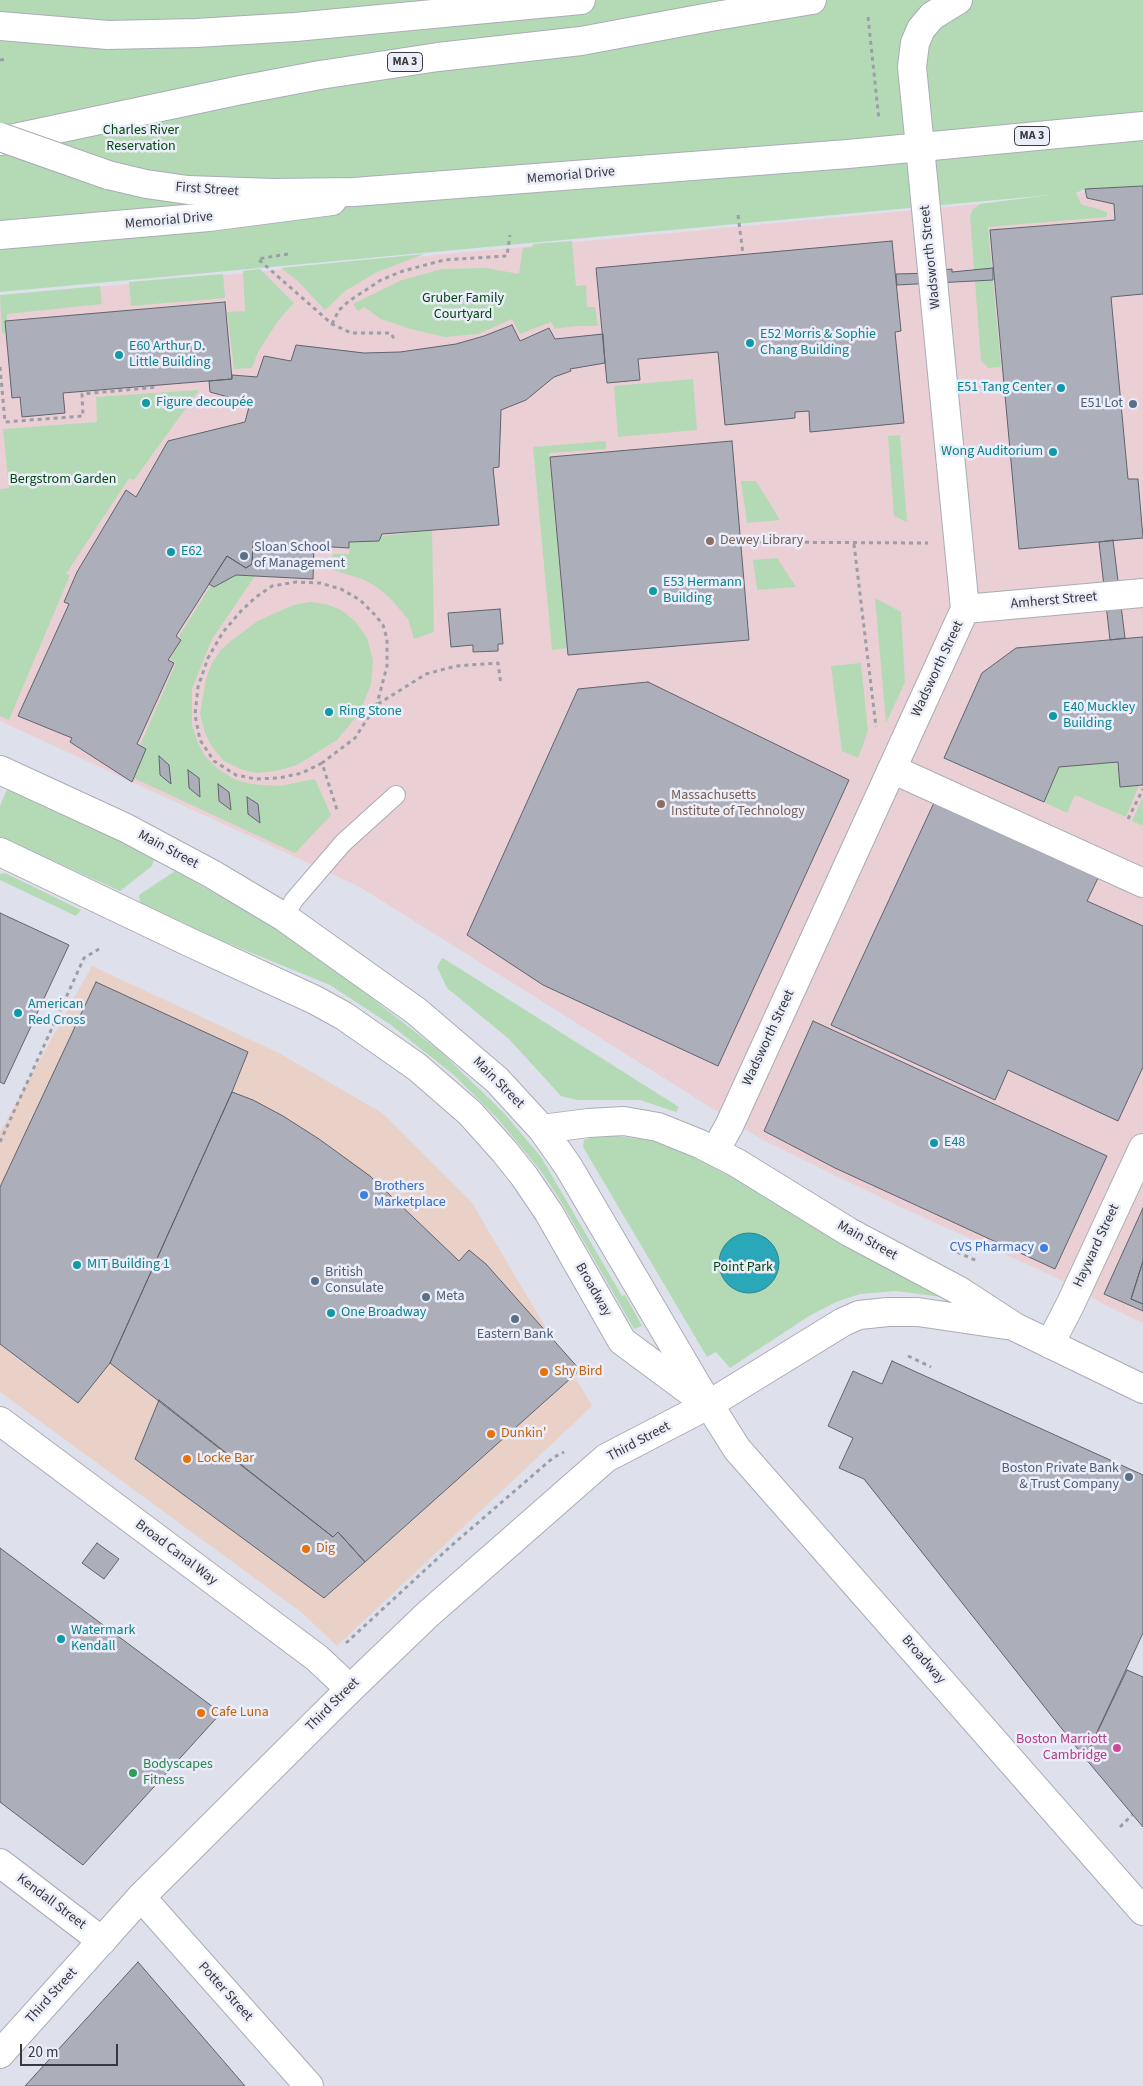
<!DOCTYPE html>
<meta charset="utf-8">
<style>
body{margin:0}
#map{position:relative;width:1143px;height:2086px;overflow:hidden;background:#dee0ec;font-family:"Source Sans 3",sans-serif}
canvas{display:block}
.scale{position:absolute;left:20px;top:2044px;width:98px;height:22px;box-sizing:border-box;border:2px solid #38393e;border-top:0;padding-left:6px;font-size:15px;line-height:18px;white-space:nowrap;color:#38393e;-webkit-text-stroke:4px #ebedf9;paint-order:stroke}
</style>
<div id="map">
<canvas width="1143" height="2086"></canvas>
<div class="scale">20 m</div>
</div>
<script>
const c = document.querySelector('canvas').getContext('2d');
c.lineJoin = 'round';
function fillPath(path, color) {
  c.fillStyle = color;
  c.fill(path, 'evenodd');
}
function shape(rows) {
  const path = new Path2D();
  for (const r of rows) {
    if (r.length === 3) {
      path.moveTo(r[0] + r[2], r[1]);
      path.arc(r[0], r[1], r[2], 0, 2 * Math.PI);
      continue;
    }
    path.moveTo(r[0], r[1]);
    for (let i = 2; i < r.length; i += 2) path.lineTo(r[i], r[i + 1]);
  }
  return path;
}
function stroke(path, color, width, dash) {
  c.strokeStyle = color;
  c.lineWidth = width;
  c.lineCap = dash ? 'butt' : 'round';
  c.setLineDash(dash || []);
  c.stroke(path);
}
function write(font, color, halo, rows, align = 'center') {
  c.font = font + ' "Source Sans 3",sans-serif';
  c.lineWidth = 5;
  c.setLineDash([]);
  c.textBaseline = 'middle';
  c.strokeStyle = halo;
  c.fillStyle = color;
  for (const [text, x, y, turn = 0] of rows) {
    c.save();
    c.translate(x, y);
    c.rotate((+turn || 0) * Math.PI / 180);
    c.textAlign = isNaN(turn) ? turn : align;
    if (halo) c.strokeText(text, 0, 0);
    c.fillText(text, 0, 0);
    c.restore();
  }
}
fillPath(shape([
 [92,966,279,1053,382,1113,472,1203,592,1406,337,1646,301,1612,0,1392,0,1132]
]), '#e9d1c8');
fillPath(shape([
 [1143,186,1143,1323,1107,1306,1053,1276,894,1204,761,1139,360,887,0,721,0,296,980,204]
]), '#eacfd4');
fillPath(shape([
 [0,0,1143,0,1143,186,1085,189,1076,193,1081,204,1107,212,1107,217,988,227,1001,367,988,368,981,360,970,216,973,209,980,204,1050,195,0,292],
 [572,241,576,286,586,285,587,307,595,307,598,326,576,326,555,329,551,322,520,334,512,319,478,334,445,337,410,329,381,319,364,307,358,311,353,304,402,280,442,269,486,268,519,274,523,248,532,247,533,244],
 [424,254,377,272,345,291,325,310,298,281,281,268],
 [260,269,294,303,277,322,258,352,252,368,234,369,227,312,245,311,243,271],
 [223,274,225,298,131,306,129,282],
 [100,286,102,304,7,314,7,335,2,332,0,295],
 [693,379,697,430,618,437,614,386],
 [199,390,134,480,129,478,66,574,70,575,9,720,0,716,0,489,9,488,3,429,97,422,96,397],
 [900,435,907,522,894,516,888,436],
 [606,441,606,449,549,453,567,648,552,650,533,447],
 [741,481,756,481,780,520,747,523],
 [432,530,434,632,414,639,408,619,391,599,377,587,362,579,333,570,333,554,349,554,350,540],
 [777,558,796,587,757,590,753,560],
 [224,565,255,576,212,639,192,689,192,725,198,743,205,756,218,769,236,780,251,784,278,786,315,779,331,815,295,853,127,775,176,663,170,659,182,639,179,636],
 [159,757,169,765,171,783,160,775],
 [188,770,199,778,200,796,189,788],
 [218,784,229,791,230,810,219,801],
 [247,797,258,804,259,823,248,814],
 [875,598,901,612,905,682,886,723],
 [310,602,326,604,341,610,355,621,367,638,373,660,371,684,360,712,337,740,297,765,276,771,256,773,240,769,224,761,212,747,205,733,200,714,206,679,212,663,221,650,232,640,258,621,293,605],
 [861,663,868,731,858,758,842,751,831,666],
 [1118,762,1120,787,1139,785,1126,817,1075,795,1067,813,1044,802,1059,767],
 [8,787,155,857,152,866,120,891,0,837,0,806],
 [1143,797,1143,826,1132,821],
 [175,871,266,922,333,968,441,1052,504,1113,541,1157,622,1296,625,1295,642,1326,634,1329,560,1200,541,1171,498,1119,454,1075,391,1025,330,985,220,940,140,903,139,895],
 [5,873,81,910,76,916,0,880,0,874],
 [442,958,446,960,679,1107,676,1112,640,1100,577,1100,561,1096,509,1039,447,988,437,967],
 [617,1136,649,1140,671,1146,757,1190,949,1298,896,1291,860,1294,836,1302,809,1316,730,1368,716,1352,707,1357,583,1147,584,1140,590,1138]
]), '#b4dab5');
const water = shape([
 [749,1263,30]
]);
fillPath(water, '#2aa7b8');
stroke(water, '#2e8693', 1);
const building = shape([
 [1143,186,1143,294,1111,297,1128,479,1138,479,1143,538,1019,549,990,230,1115,220,1114,204,1087,198,1085,189,1143,186],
 [892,241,901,331,895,332,904,423,810,432,809,411,795,412,795,418,725,425,718,352,638,359,640,380,607,383,596,268,892,241],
 [993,268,993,280,897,285,896,274,932,273,932,271,952,269,952,272,993,268],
 [225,302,232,379,63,393,65,413,22,417,20,397,12,398,5,321,225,302],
 [512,325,520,341,549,328,555,339,603,334,605,363,570,369,571,371,554,377,526,400,501,410,499,467,493,468,499,525,382,534,379,541,349,542,349,548,253,542,252,564,246,568,227,556,176,636,181,640,168,660,174,663,137,744,146,749,132,782,70,742,72,738,18,716,69,604,64,602,77,572,126,490,136,497,168,441,245,422,250,403,210,392,209,381,232,379,232,375,257,377,264,356,291,361,296,345,364,353,400,352,456,344,484,336,512,325],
 [732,441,749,640,568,655,550,457,732,441],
 [1113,540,1125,638,1110,640,1099,542,1113,540],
 [253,542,314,546,313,579,236,575,214,587,209,584,227,556,246,568,252,564,253,542],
 [500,609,503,644,498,644,498,651,473,652,473,645,451,647,448,613,500,609],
 [1143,637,1143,785,1120,787,1118,762,1059,767,1044,802,944,758,982,673,1016,648,1143,637],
 [648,682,849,780,718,1066,543,985,467,935,578,689,648,682],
 [159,756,169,765,171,784,160,775,159,756],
 [188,770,199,778,200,797,189,788,188,770],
 [945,779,1109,855,1087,901,1143,926,1143,1067,1118,1121,1008,1070,995,1100,831,1025,945,779],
 [218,784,229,792,231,810,219,801,218,784],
 [247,797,258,804,260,823,248,814,247,797],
 [0,913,69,945,4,1084,0,1082,0,913],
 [96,982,248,1052,232,1092,110,1363,78,1403,0,1344,0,1187,96,982],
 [813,1021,1107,1156,1055,1269,835,1168,764,1131,813,1021],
 [232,1092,253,1100,283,1116,319,1139,370,1176,459,1261,469,1250,486,1264,580,1370,365,1562,338,1532,333,1537,110,1363,232,1092],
 [1143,1208,1143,1261,1131,1299,1143,1304,1143,1311,1104,1294,1143,1208],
 [1143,1261,1143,1304,1131,1299,1143,1261],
 [892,1361,1143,1475,1143,1633,1085,1758,864,1479,839,1468,853,1438,828,1426,853,1371,882,1384,892,1361],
 [159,1400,333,1537,338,1532,365,1562,324,1598,135,1459,159,1400],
 [97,1543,119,1559,104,1579,82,1563,97,1543],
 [0,1548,221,1713,83,1865,0,1802,0,1548],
 [1127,1670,1143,1677,1143,1827,1085,1758,1127,1670],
 [138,1962,245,2086,25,2086,138,1962]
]);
fillPath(building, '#acaeb9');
stroke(building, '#61636d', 1);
const lane = shape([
 [284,917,294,900,343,843,396,795]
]);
const street = shape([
 [965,609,1143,593],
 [892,769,1143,883],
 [715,1151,729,1126,965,609,920,147],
 [1050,1344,1071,1303,1143,1148],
 [0,1421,317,1658,350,1689],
 [0,1863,102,1941],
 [141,1897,309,2086]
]);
const secondary = shape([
 [0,2054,141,1897,350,1689,427,1615,606,1458,708,1405]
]);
const primary = shape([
 [0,26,108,35,196,33,295,27,581,0],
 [0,235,209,217,332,201],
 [0,770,126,828,212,874,284,917,416,1011,497,1080,542,1129,568,1166,698,1387,737,1449,1143,1911],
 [0,852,189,942,315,1000,344,1016,417,1067,470,1113,504,1151,524,1176,549,1213,622,1341,699,1398],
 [542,1129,588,1123,624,1121,658,1127,700,1144,737,1163,849,1232,958,1290,1015,1327,1143,1389],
 [708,1405,843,1322,859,1315,888,1312,918,1312,1006,1325]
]);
const highway = shape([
 [0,141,241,90,320,75,438,57,581,41,710,17,812,0],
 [920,147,912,67,915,43,921,29,932,16,958,0],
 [108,175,146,184,188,190,272,193,354,192,848,154,1143,126]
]);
stroke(lane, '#aaacb7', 20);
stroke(street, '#aaacb7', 30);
stroke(secondary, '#aaacb7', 30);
stroke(primary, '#aaacb7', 30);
stroke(highway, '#aaacb7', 30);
stroke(shape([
 [868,17,879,120],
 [0,60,7,59],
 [738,215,743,254],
 [288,254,258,259,332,324,351,333,391,333,395,341],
 [332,324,339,310,349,301,381,280,403,271,444,260,507,256,510,235],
 [0,367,5,422,83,416,82,394,158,387],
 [741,542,928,543],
 [854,544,876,727],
 [378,704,426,674,456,666,498,663,501,685],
 [322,763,302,773,279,778,256,779,236,775,214,761,200,740,195,715,198,687,208,658,223,632,242,610,256,597,272,586,296,582,320,583,341,589,360,600,376,616,383,625,387,639,387,666,377,704,355,738,322,763,338,813],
 [1128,819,1143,789],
 [0,1142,84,958,99,949],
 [957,1252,977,1261],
 [908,1356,931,1367],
 [346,1643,451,1546,554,1457,564,1452],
 [1120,1827,1132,1815]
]), '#9c9ea7', 3, [4, 4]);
stroke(lane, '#fff', 18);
stroke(street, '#fff', 28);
stroke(secondary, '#fff', 28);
stroke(primary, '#fff', 28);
stroke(highway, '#fff', 28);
const highwayBridge = shape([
 [0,137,108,175]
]);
stroke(highwayBridge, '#aaacb7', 30, []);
stroke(highwayBridge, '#fff', 28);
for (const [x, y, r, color] of [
 [750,343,5,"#0f9aa8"],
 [119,355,5,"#0f9aa8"],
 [1061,388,5,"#0f9aa8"],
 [146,403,5,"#0f9aa8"],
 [1133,404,5,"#5c6f8a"],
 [1053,452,5,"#0f9aa8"],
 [710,541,5,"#8d6e63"],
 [171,552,5,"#0f9aa8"],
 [244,556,5,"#5c6f8a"],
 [653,591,5,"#0f9aa8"],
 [329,712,5,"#0f9aa8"],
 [1053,716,5,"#0f9aa8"],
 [661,804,5,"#8d6e63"],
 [18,1013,5,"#0f9aa8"],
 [934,1143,5,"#0f9aa8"],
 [364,1195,5,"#3f7fe0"],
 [1044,1248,5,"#3f7fe0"],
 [77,1265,5,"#0f9aa8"],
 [315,1281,5,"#5c6f8a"],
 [426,1297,5,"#5c6f8a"],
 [331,1313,5,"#0f9aa8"],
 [515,1319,5,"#5c6f8a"],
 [544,1372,5,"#e8710a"],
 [491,1434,5,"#e8710a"],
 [187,1459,5,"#e8710a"],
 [1129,1477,5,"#5c6f8a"],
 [306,1549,5,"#e8710a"],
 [61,1639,5,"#0f9aa8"],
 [201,1713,5,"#e8710a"],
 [1117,1748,5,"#d1479c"],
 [133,1773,5,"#2e9e5b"]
]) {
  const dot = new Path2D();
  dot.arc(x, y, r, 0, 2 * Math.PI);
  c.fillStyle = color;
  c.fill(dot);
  stroke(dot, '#ebedf9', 2);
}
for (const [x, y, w] of [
 [405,62,35],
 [1032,136,35]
]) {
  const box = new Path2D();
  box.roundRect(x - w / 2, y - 9.5, w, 19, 4);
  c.fillStyle = '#ebedf9';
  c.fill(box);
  stroke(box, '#38393e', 1);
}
write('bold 12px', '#38393e', null, [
 ["MA 3",405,62],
 ["MA 3",1032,136]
]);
write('14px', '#01480f', '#ebedf9', [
 ["Charles River",141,131],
 ["Reservation",141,147],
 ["Gruber Family",463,299],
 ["Courtyard",463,315],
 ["Bergstrom Garden",63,480],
 ["Point Park",743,1268]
]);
write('14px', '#38393e', '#ebedf9', [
 ["Memorial Drive",571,176,-5],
 ["First Street",207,190,4],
 ["Memorial Drive",169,221,-5],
 ["Wadsworth Street",931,257,-96],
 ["Amherst Street",1054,601,-5],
 ["Wadsworth Street",938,669,-65],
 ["Main Street",168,850,28],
 ["Wadsworth Street",769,1038,-65],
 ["Main Street",498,1083,45],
 ["Main Street",867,1241,29],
 ["Hayward Street",1097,1246,-65],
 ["Broadway",593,1290,60],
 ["Third Street",639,1442,-28],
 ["Broad Canal Way",176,1553,37],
 ["Broadway",923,1660,49],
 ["Third Street",333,1705,-45],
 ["Kendall Street",51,1902,37],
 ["Potter Street",225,1992,48],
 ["Third Street",52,1996,-48]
]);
write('14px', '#0d838f', '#ebedf9', [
 ["E52 Morris & Sophie",760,335],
 ["Chang Building",760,351],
 ["E60 Arthur D.",129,347],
 ["Little Building",129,363],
 ["E51 Tang Center",1051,388,"right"],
 ["Figure decoupée",156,403],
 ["Wong Auditorium",1043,452,"right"],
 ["E62",181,552],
 ["E53 Hermann",663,583],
 ["Building",663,599],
 ["E40 Muckley",1063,708],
 ["Building",1063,724],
 ["Ring Stone",339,712],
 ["American",28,1005],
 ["Red Cross",28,1021],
 ["E48",944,1143],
 ["MIT Building 1",87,1265],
 ["One Broadway",341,1313],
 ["Watermark",71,1631],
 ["Kendall",71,1647]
], 'left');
write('14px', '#4e5e75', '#ebedf9', [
 ["E51 Lot",1123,404,"right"],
 ["Sloan School",254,548],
 ["of Management",254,564],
 ["British",325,1273],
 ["Consulate",325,1289],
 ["Meta",436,1297],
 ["Eastern Bank",515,1335,"center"],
 ["Boston Private Bank",1119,1469,"right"],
 ["& Trust Company",1119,1485,"right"]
], 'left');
write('14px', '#785e54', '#ebedf9', [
 ["Dewey Library",720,541],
 ["Massachusetts",671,796],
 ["Institute of Technology",671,812]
], 'left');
write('14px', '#366cbe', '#ebedf9', [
 ["Brothers",374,1187],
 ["Marketplace",374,1203],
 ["CVS Pharmacy",1034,1248,"right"]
], 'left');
write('14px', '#c56008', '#ebedf9', [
 ["Shy Bird",554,1372],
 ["Dunkin'",501,1434],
 ["Locke Bar",197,1459],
 ["Dig",316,1549],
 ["Cafe Luna",211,1713]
], 'left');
write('14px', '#b23c85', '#ebedf9', [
 ["Boston Marriott",1107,1740],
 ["Cambridge",1107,1756]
], 'right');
write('14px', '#27864d', '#ebedf9', [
 ["Bodyscapes",143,1765],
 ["Fitness",143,1781]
], 'left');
</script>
